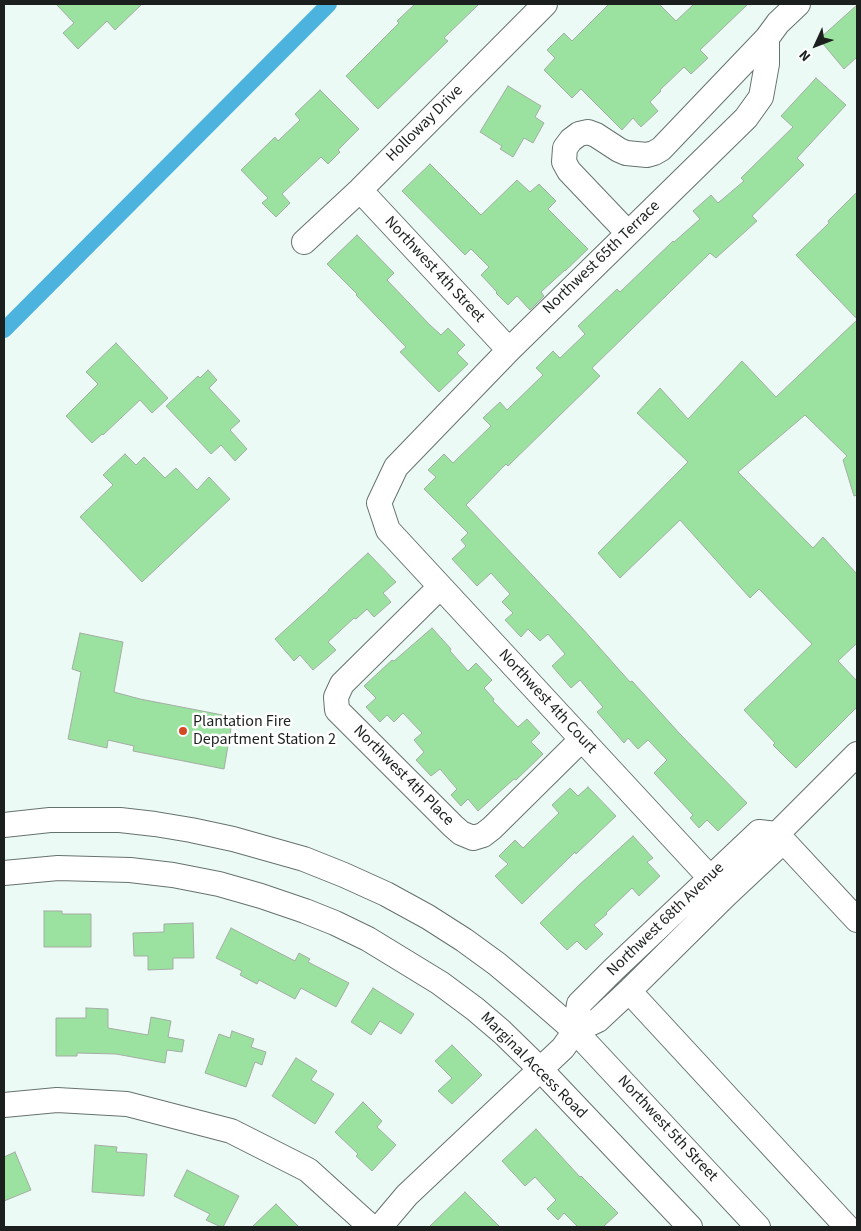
<!DOCTYPE html>
<style>
body{margin:0}
#map{position:relative;width:861px;height:1231px;overflow:hidden;background:#ecfaf6;font-family:"Source Sans 3",sans-serif}
canvas{display:block}
.frame{position:absolute;inset:0;border:5px solid #1b201e;pointer-events:none}
.north{position:absolute;left:791px;top:20px;width:50px;height:50px;-webkit-text-stroke:4px #fff;paint-order:stroke;rotate:227deg;font-size:14px;font-weight:700;line-height:20px;text-align:center;color:#1b201e}
.north::after{content:'';display:block;margin:auto;width:18px;height:22px;background:#1b201e;clip-path:polygon(50% 0,100% 100%,50% 72%,0 100%)}
</style>
<div id="map">
<canvas width="861" height="1231"></canvas>
<div class="frame"></div>
<div class="north">N</div>
</div>
<script>
const c = document.querySelector('canvas').getContext('2d');
c.lineJoin = 'round';
function shape(rows) {
  const path = new Path2D();
  for (const r of rows) {
    path.moveTo(r[0], r[1]);
    for (let i = 2; i < r.length; i += 2) path.lineTo(r[i], r[i + 1]);
  }
  return path;
}
function stroke(path, color, width, dash) {
  c.strokeStyle = color;
  c.lineWidth = width;
  c.lineCap = dash ? 'butt' : 'round';
  c.setLineDash(dash || []);
  c.stroke(path);
}
function fillPath(path, color) {
  c.fillStyle = color;
  c.fill(path, 'evenodd');
}
function write(font, color, halo, rows, align = 'center') {
  c.font = font + ' "Source Sans 3",sans-serif';
  c.lineWidth = 5;
  c.setLineDash([]);
  c.textBaseline = 'middle';
  c.strokeStyle = halo;
  c.fillStyle = color;
  for (const [text, x, y, turn = 0] of rows) {
    c.save();
    c.translate(x, y);
    c.rotate((+turn || 0) * Math.PI / 180);
    c.textAlign = isNaN(turn) ? turn : align;
    if (halo) c.strokeText(text, 0, 0);
    c.fillText(text, 0, 0);
    c.restore();
  }
}
stroke(shape([
 [4,330,329,4]
]), '#4cb3df', 16);
const building = shape([
 [56,4,142,4,115,30,107,21,78,49,63,33,74,23,56,4],
 [415,4,479,4,444,38,448,41,378,109,346,76,399,23,397,21,415,4],
 [609,4,659,4,676,21,694,4,748,4,700,50,708,58,691,74,684,67,660,90,661,91,650,102,658,111,641,127,633,118,622,130,581,89,572,98,544,70,555,58,547,50,564,33,572,41,609,4],
 [857,5,857,57,844,69,819,39,857,5],
 [816,78,846,105,797,158,804,165,752,216,757,221,716,258,710,253,592,368,600,376,508,466,506,464,466,505,582,628,630,682,632,681,680,734,747,803,718,831,707,820,699,828,690,818,693,815,654,773,667,760,648,740,638,749,628,738,624,743,597,712,603,707,580,680,571,688,552,666,565,654,548,634,540,641,528,629,521,637,505,620,513,613,502,602,510,594,491,573,477,586,452,559,466,546,461,540,468,533,424,489,436,477,428,470,444,454,453,463,491,426,483,418,500,402,507,410,543,375,536,368,553,351,560,358,585,334,578,326,617,289,620,292,673,241,674,242,700,219,693,211,711,195,718,203,744,181,741,178,793,127,781,116,816,78],
 [508,86,541,106,535,117,544,123,533,143,524,138,513,157,500,149,502,146,480,132,508,86],
 [320,90,359,129,338,150,340,152,328,164,321,157,282,194,290,203,276,217,262,203,268,198,241,170,275,137,278,141,300,120,295,114,320,90],
 [430,164,481,215,517,180,530,192,539,184,556,201,548,209,588,249,565,271,565,270,541,292,544,296,530,310,517,296,508,305,496,293,497,292,481,275,489,267,471,249,465,255,402,191,430,164],
 [857,192,857,319,796,255,829,223,828,221,857,192],
 [357,235,394,273,387,280,429,324,441,335,448,328,465,345,457,353,468,364,439,392,400,352,406,347,356,295,357,294,327,264,357,235],
 [857,320,857,495,854,496,843,460,847,456,805,415,738,472,813,548,823,537,857,574,857,643,838,661,857,681,857,707,796,768,773,745,775,743,744,710,812,644,759,589,750,598,680,520,620,578,598,553,688,462,637,413,660,388,688,419,742,361,776,397,857,320],
 [116,343,168,398,152,413,140,400,103,435,102,434,92,443,66,416,98,384,86,372,116,343],
 [208,370,217,380,209,388,240,421,230,430,247,449,235,461,221,445,211,454,166,406,198,376,200,378,208,370],
 [125,454,136,465,144,457,165,478,176,468,197,490,209,477,230,499,142,582,80,517,113,485,103,475,125,454],
 [368,553,396,582,383,593,391,602,374,617,367,609,356,619,354,618,328,642,336,650,313,670,300,655,294,661,275,639,329,590,328,590,368,553],
 [432,628,451,649,450,651,468,671,476,663,492,680,484,688,494,699,493,701,518,727,527,719,540,733,531,742,543,754,516,780,514,779,478,811,468,799,461,806,451,795,457,789,440,769,431,776,416,760,424,752,414,740,422,733,403,713,394,722,387,715,380,722,366,707,376,698,364,686,392,660,394,661,432,628],
 [80,633,123,642,114,692,140,699,233,717,224,769,133,751,134,746,108,740,107,748,68,739,81,672,72,669,80,633],
 [588,787,616,816,576,854,575,852,522,904,495,876,508,864,499,856,515,840,523,848,559,813,552,805,570,788,578,796,588,787],
 [633,836,653,858,647,862,660,876,639,896,632,888,606,913,607,914,594,925,603,934,586,950,577,941,567,950,540,923,579,885,633,836],
 [44,911,62,911,62,914,91,914,91,947,44,947,44,911],
 [193,923,194,958,173,958,173,969,148,970,148,956,134,956,133,933,164,932,164,924,193,923],
 [231,928,295,961,299,953,310,959,308,962,349,983,336,1007,301,988,295,999,259,980,257,984,240,975,242,971,216,958,231,928],
 [373,988,414,1014,401,1034,380,1021,371,1035,351,1022,373,988],
 [86,1008,108,1009,108,1028,148,1035,151,1017,171,1021,168,1037,184,1040,182,1052,167,1050,165,1063,116,1054,77,1053,77,1056,56,1056,56,1018,86,1018,86,1008],
 [232,1031,254,1039,251,1047,266,1052,262,1065,255,1062,246,1087,205,1073,219,1034,230,1038,232,1031],
 [452,1045,482,1075,452,1104,438,1091,452,1078,435,1061,452,1045],
 [296,1058,317,1071,311,1080,334,1094,315,1124,272,1096,296,1058],
 [363,1102,382,1121,377,1127,396,1145,372,1171,356,1156,358,1154,335,1132,363,1102],
 [536,1129,580,1177,581,1176,618,1213,603,1227,578,1227,564,1213,558,1220,547,1209,556,1200,535,1177,525,1186,502,1161,536,1129],
 [95,1145,117,1147,116,1152,147,1154,144,1196,92,1192,95,1145],
 [15,1152,31,1190,4,1201,4,1157,15,1152],
 [187,1170,239,1196,223,1227,221,1227,206,1220,210,1214,174,1196,187,1170],
 [465,1192,500,1227,429,1227,465,1192],
 [276,1204,299,1227,252,1227,276,1204]
]);
fillPath(building, '#9be1a0');
stroke(building, '#a4ada4', 1);
const minor = shape([
 [360,190,509,350],
 [628,233,569,171,564,162,565,148,571,140,579,134,588,132,596,135,619,150,626,153,647,155,654,153,661,149,767,38],
 [304,242,360,190,545,4],
 [440,587,342,684,336,697,337,710,453,826,461,833,473,838,483,835,492,828,582,739],
 [4,825,50,820,120,820,155,824,191,830,233,839,304,859,344,875,386,894,428,917,464,940,497,964,528,990,575,1031,758,1227],
 [777,834,857,920],
 [4,873,58,868,130,870,173,875,219,884,261,896,305,911,335,923,368,939,440,983,475,1009,502,1032,541,1070,690,1227],
 [726,895,388,530,379,503,396,467,509,350,746,118,761,97,767,64,767,38,778,23,798,4],
 [629,991,847,1227],
 [575,1031,598,1020,629,991,726,895,775,849,777,834,857,754],
 [4,1105,57,1100,127,1104,231,1131,308,1170,371,1227],
 [380,1227,407,1195,563,1048,575,1031,579,1004,612,971,759,832,777,834]
]);
stroke(minor, '#66726e', 26);
stroke(minor, '#fff', 24);
for (const [x, y, r, color] of [
 [183,731,5,"#d34926"]
]) {
  const dot = new Path2D();
  dot.arc(x, y, r, 0, 2 * Math.PI);
  c.fillStyle = color;
  c.fill(dot);
  stroke(dot, '#fff', 2);
}
write('16px', '#1b201e', '#fff', [
 ["Holloway Drive",425,124,-45],
 ["Northwest 65th Terrace",602,258,-44],
 ["Northwest 4th Street",434,270,47],
 ["Northwest 4th Court",547,702,47],
 ["Northwest 4th Place",403,776,45],
 ["Northwest 68th Avenue",666,920,-44],
 ["Marginal Access Road",533,1066,45],
 ["Northwest 5th Street",667,1129,47]
]);
write('16px', '#1b201e', '#fff', [
 ["Plantation Fire",193,722],
 ["Department Station 2",193,740]
], 'left');
</script>
